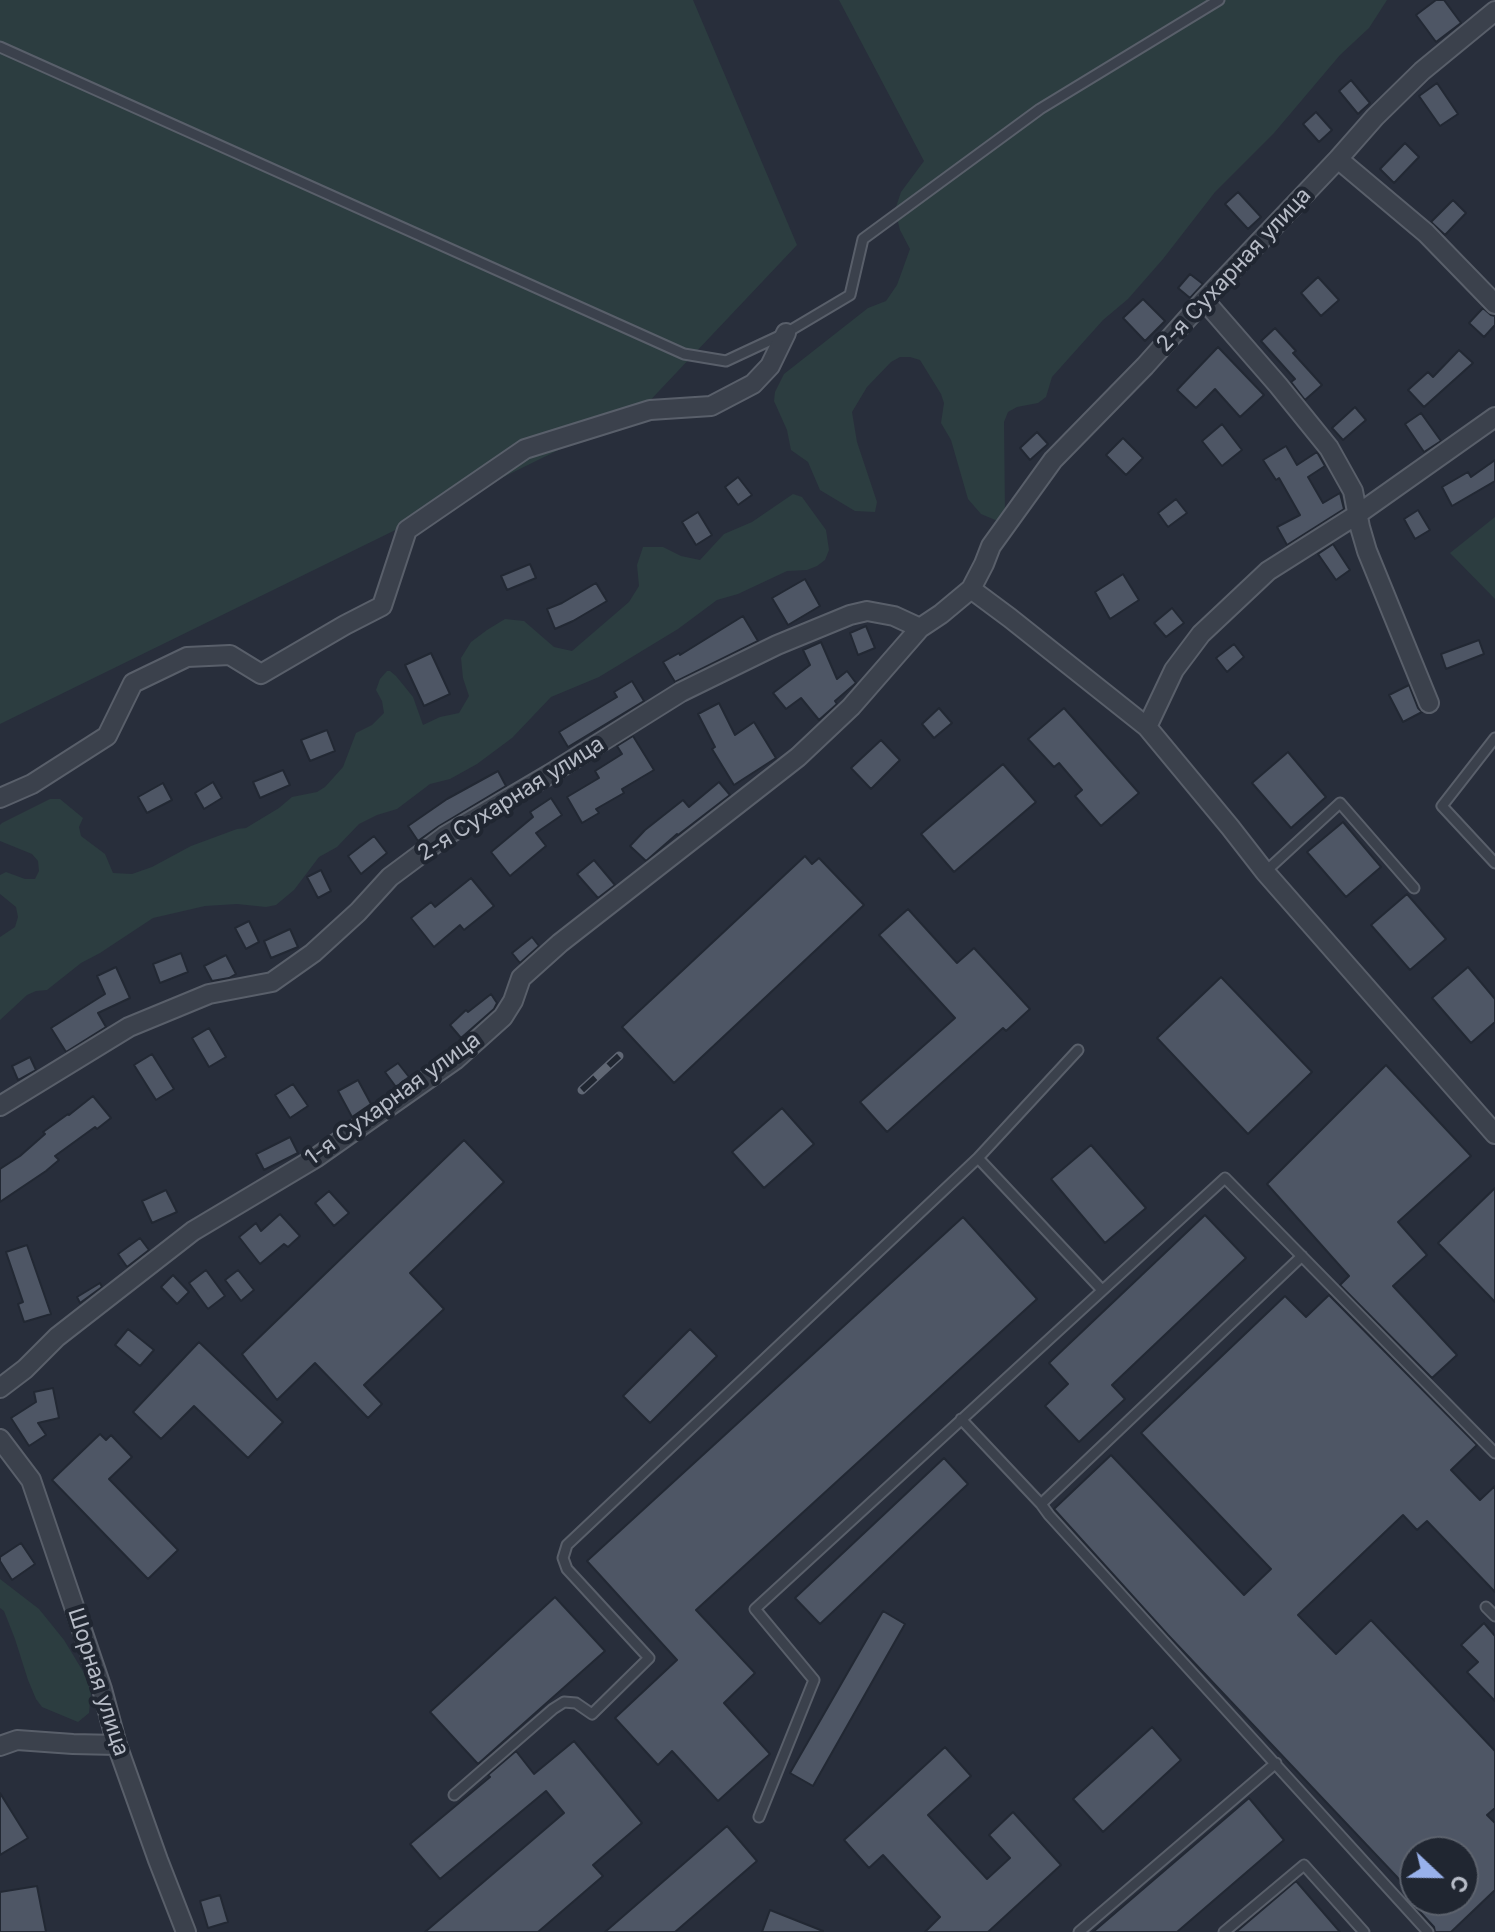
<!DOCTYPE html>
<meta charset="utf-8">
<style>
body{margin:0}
#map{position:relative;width:1495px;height:1932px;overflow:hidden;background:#282e3b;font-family:Inter,sans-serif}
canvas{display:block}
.north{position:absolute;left:1399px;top:1836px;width:80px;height:80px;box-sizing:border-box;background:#202631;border:2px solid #5c626d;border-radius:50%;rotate:112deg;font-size:22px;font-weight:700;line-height:32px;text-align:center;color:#b7bcc7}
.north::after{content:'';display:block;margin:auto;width:28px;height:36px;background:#98b1eb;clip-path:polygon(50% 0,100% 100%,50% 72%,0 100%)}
</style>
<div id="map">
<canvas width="1495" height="1932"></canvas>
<div class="north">С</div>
</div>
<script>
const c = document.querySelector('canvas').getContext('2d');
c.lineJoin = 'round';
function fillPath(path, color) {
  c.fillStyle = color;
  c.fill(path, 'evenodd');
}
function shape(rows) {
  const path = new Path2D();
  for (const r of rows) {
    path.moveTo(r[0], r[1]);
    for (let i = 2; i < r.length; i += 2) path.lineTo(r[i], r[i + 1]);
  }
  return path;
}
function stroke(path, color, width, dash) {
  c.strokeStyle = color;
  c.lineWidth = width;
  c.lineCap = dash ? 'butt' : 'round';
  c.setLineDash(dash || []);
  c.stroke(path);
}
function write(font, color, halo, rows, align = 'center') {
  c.font = font + ' Inter,sans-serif';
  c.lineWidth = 8;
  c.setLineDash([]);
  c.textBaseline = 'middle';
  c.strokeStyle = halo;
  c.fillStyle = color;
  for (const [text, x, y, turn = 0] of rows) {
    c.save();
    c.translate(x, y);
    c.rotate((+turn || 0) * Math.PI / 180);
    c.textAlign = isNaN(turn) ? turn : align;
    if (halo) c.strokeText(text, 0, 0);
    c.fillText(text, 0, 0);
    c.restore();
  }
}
fillPath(shape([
 [0,0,693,0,797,245,642,409,0,724],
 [839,0,1387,0,1369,28,1340,55,1274,133,1215,192,1163,259,1128,299,1103,320,1052,377,1046,397,1038,403,1017,407,1008,412,1004,422,1005,513,1000,522,981,514,968,499,951,440,941,423,944,403,941,394,920,360,910,357,900,357,891,362,867,387,852,412,857,442,877,502,875,512,855,511,820,490,808,462,791,450,787,430,774,401,775,392,784,374,868,308,886,301,897,285,910,249,900,230,895,210,901,192,924,161],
 [793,494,802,497,826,530,829,550,825,560,817,566,807,570,787,571,738,594,717,600,678,629,599,677,551,697,512,738,477,764,450,779,430,784,397,809,377,815,359,824,337,847,319,857,294,890,276,905,266,907,237,904,205,906,153,918,100,953,81,963,47,990,36,991,27,995,0,1020,0,937,15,927,18,917,16,907,0,894,0,875,6,872,25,879,35,879,39,871,38,861,32,854,0,841,0,825,2,823,50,799,60,799,83,818,79,827,81,836,105,854,113,873,132,874,152,867,191,846,237,829,246,828,279,808,292,797,317,792,325,787,343,767,356,733,372,725,384,713,382,701,376,690,380,679,387,671,390,671,396,676,413,697,423,725,440,717,459,713,469,696,463,678,461,658,471,642,487,630,505,619,524,621,554,647,572,651,629,602,639,586,637,565,643,547,663,547,681,556,700,560,724,534,752,522],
 [1495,517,1495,599,1450,553],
 [0,1579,39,1609,64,1640,84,1673,91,1692,89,1713,78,1722,42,1707,36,1699,28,1680,15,1639,4,1611,0,1608]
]), '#2c3d40');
const building = shape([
 [1436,0,1444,0,1461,23,1436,42,1416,15,1436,0],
 [1351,80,1370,103,1358,114,1339,91,1351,80],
 [1437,83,1458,114,1440,126,1419,96,1437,83],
 [1316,112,1332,130,1319,142,1303,124,1316,112],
 [1405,143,1419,157,1394,183,1380,169,1405,143],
 [1238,192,1261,217,1248,229,1225,204,1238,192],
 [1453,200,1466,213,1445,235,1431,222,1453,200],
 [1190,274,1203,284,1190,298,1178,288,1190,274],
 [1318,277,1339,300,1321,316,1301,293,1318,277],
 [1143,299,1165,321,1145,341,1123,318,1143,299],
 [1483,308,1491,315,1495,316,1495,325,1484,337,1469,323,1483,308],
 [1275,328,1296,351,1293,353,1322,385,1305,400,1291,382,1295,379,1261,341,1275,328],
 [1218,347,1264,395,1240,417,1215,389,1196,408,1177,390,1218,347],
 [1459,350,1473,363,1424,407,1408,390,1428,372,1433,377,1459,350],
 [1355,407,1366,420,1343,440,1332,428,1355,407],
 [1421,413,1441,441,1424,452,1405,424,1421,413],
 [1222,424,1242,450,1222,466,1202,441,1222,424],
 [1037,432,1048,444,1030,460,1020,448,1037,432],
 [1123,438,1143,458,1126,475,1106,455,1123,438],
 [1286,446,1297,465,1317,452,1325,466,1308,477,1323,503,1340,493,1344,509,1287,545,1277,527,1300,515,1279,478,1276,480,1263,460,1286,446],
 [1495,460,1495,481,1452,506,1442,487,1468,472,1471,477,1495,460],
 [738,477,752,495,738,505,725,487,738,477],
 [1176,499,1187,513,1168,527,1158,513,1176,499],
 [1418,510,1430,530,1415,539,1404,519,1418,510],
 [698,512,712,535,696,545,682,522,698,512],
 [1333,544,1350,570,1336,580,1318,554,1333,544],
 [530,564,536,578,507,590,501,576,530,564],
 [1123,574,1139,600,1110,619,1095,592,1123,574],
 [805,579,820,606,788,625,772,598,805,579],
 [596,583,607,601,573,621,555,629,547,609,562,603,596,583],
 [1172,608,1184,623,1166,637,1154,623,1172,608],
 [743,616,758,641,675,682,663,662,679,653,680,655,743,616],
 [866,626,875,648,858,655,850,633,866,626],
 [1479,640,1484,654,1446,669,1441,654,1479,640],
 [821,642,837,679,847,671,856,683,835,701,837,704,819,720,801,698,786,709,773,693,810,665,803,650,821,642],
 [1234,644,1244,657,1227,672,1216,658,1234,644],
 [431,653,450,694,424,706,405,665,431,653],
 [632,681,644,701,568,747,559,732,617,697,614,692,632,681],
 [1409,685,1418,708,1422,712,1403,722,1389,695,1409,685],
 [719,703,735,735,754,722,776,758,734,785,712,749,715,747,698,714,719,703],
 [939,708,952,723,934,738,922,724,939,708],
 [1064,708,1139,793,1101,826,1075,796,1082,790,1059,763,1054,767,1028,739,1064,708],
 [327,730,335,751,310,761,301,740,327,730],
 [633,736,654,770,622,789,624,793,596,809,599,813,582,823,567,797,599,778,595,771,622,754,617,746,633,736],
 [881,740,900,760,871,789,851,768,881,740],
 [1288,752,1326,797,1291,828,1252,783,1288,752],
 [1003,764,1036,802,954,872,921,834,1003,764],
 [283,770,290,785,260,798,253,782,283,770],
 [498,771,506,786,439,826,418,841,408,826,447,799,498,771],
 [213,782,222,798,204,809,195,793,213,782],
 [719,782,730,795,678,835,677,834,646,861,630,846,645,830,683,800,689,807,719,782],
 [163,783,172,800,147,813,138,797,163,783],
 [551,798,562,815,536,833,546,846,510,876,491,852,533,817,530,812,551,798],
 [1343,822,1381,867,1346,897,1307,852,1343,822],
 [374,836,387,853,361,874,348,856,374,836],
 [805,856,812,864,819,858,864,905,674,1083,622,1027,805,856],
 [594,860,615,885,598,898,577,874,594,860],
 [321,870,331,891,318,898,307,877,321,870],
 [471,878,494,906,464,930,460,925,434,947,411,918,431,902,435,907,471,878],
 [1407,894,1446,939,1410,970,1371,925,1407,894],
 [908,909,957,963,974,948,1030,1009,1006,1031,1003,1028,887,1132,860,1102,955,1018,879,935,908,909],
 [249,921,259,942,246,949,235,928,249,921],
 [290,929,298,947,271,958,264,941,290,929],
 [532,937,539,946,520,963,512,953,532,937],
 [181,953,188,972,160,983,153,964,181,953],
 [226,955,236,974,229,978,212,981,204,966,226,955],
 [116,967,130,998,98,1013,106,1027,66,1052,51,1028,105,994,97,976,116,967],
 [1468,967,1495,999,1495,1022,1471,1043,1432,998,1468,967],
 [1221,977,1312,1072,1248,1134,1157,1038,1221,977],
 [491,994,497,1003,494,1009,461,1038,450,1025,466,1010,468,1012,491,994],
 [209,1028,226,1057,209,1067,192,1038,209,1028],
 [152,1054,174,1089,156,1100,134,1065,152,1054],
 [30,1057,36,1070,18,1080,12,1066,30,1057],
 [398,1063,409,1077,396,1087,385,1072,398,1063],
 [1386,1065,1471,1156,1398,1222,1427,1255,1393,1286,1457,1355,1432,1378,1340,1285,1349,1276,1267,1184,1386,1065],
 [358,1080,371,1104,352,1117,338,1091,358,1080],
 [293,1084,308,1106,290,1118,275,1095,293,1084],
 [93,1096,111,1118,97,1129,95,1127,55,1156,59,1160,46,1171,0,1202,0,1169,20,1156,45,1134,43,1132,68,1114,69,1115,93,1096],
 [782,1108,814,1144,764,1188,732,1152,782,1108],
 [290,1137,298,1153,264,1170,256,1154,290,1137],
 [464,1140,504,1182,410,1273,444,1309,364,1385,382,1404,368,1418,315,1363,277,1400,242,1354,464,1140],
 [1091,1145,1146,1208,1105,1243,1051,1179,1091,1145],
 [1495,1188,1495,1302,1438,1243,1495,1188],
 [166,1190,177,1212,152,1223,142,1201,166,1190],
 [329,1191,349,1213,334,1226,315,1203,329,1191],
 [280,1214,300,1236,288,1247,284,1244,260,1264,239,1237,256,1223,261,1231,280,1214],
 [1205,1215,1246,1258,1112,1385,1125,1399,1079,1442,1045,1406,1068,1384,1049,1363,1205,1215],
 [963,1217,1037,1299,696,1610,755,1673,724,1703,770,1754,718,1801,672,1751,658,1765,615,1718,677,1660,587,1561,963,1217],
 [140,1238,149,1250,127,1267,118,1254,140,1238],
 [27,1245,51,1314,24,1322,18,1304,23,1302,6,1252,27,1245],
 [206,1270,225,1296,208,1309,189,1283,206,1270],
 [238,1270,254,1290,241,1301,225,1280,238,1270],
 [173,1275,189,1292,177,1304,161,1287,173,1275],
 [100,1283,102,1287,80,1303,77,1297,100,1283],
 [1329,1295,1477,1445,1451,1470,1480,1500,1495,1486,1495,1592,1427,1521,1417,1530,1403,1515,1298,1615,1336,1654,1371,1620,1495,1751,1495,1808,1487,1815,1495,1823,1495,1890,1451,1932,1435,1932,1434,1927,1410,1901,1463,1900,1463,1852,1415,1852,1415,1896,1168,1635,1054,1509,1111,1455,1244,1595,1271,1569,1141,1433,1285,1296,1306,1317,1329,1295],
 [128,1329,154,1350,140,1366,115,1345,128,1329],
 [690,1329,717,1356,650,1423,623,1396,690,1329],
 [199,1342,283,1422,248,1458,194,1406,161,1439,133,1412,199,1342],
 [53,1388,59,1418,38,1423,46,1435,29,1446,11,1418,36,1402,34,1392,53,1388],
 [100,1434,106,1440,111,1435,132,1457,109,1479,178,1550,148,1579,52,1480,100,1434],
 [944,1458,968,1484,820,1624,795,1598,944,1458],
 [21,1543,35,1564,12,1580,0,1561,0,1557,21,1543],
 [555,1597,605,1651,478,1764,430,1712,555,1597],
 [883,1611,905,1624,813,1786,790,1773,883,1611],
 [1484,1623,1495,1636,1495,1701,1467,1672,1478,1662,1461,1645,1484,1623],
 [1152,1727,1181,1760,1103,1832,1073,1799,1152,1727],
 [574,1741,642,1823,593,1865,603,1876,538,1932,425,1932,564,1813,546,1791,440,1879,410,1844,490,1777,488,1775,516,1751,534,1774,574,1741],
 [945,1747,971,1776,928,1815,987,1879,1010,1858,989,1835,1013,1812,1061,1865,988,1932,925,1932,940,1917,883,1855,869,1868,844,1840,945,1747],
 [0,1793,28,1838,0,1855,0,1793],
 [1249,1798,1284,1840,1177,1932,1093,1932,1249,1798],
 [727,1826,757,1861,675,1932,605,1932,727,1826],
 [1296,1881,1340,1932,1236,1932,1296,1881],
 [37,1886,46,1932,0,1932,0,1892,37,1886],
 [220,1895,228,1922,208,1928,200,1901,220,1895],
 [770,1910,823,1931,823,1932,762,1932,770,1910]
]);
fillPath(building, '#4e5665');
stroke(building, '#222833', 2);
const service = shape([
 [0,47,684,354,726,361,786,333,850,295,863,239,1040,109,1219,0],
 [1495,738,1442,806,1495,863],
 [1265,872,1340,803,1414,888],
 [978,1158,1078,1050],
 [1302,1256,1041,1504,1049,1515,1428,1932],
 [961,1419,1041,1504],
 [1486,1607,1495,1616],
 [454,1795,553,1709,564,1702,576,1703,592,1714,649,1658,567,1569,563,1558,567,1545,978,1158,1102,1290],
 [759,1817,814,1680,755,1609,1225,1178,1495,1453],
 [1079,1932,1276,1763],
 [1224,1932,1304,1865,1364,1932]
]);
const minor = shape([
 [1338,159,1426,233,1495,304],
 [1204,300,1278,385,1329,448,1353,491,1360,527,1367,551,1429,703],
 [971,589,1010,618,1147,727,1230,827,1265,872,1495,1134],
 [1147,727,1174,670,1201,634,1268,571,1358,514,1495,417],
 [0,798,32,784,107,736,133,683,187,657,230,655,261,674,345,625,382,606,407,530,525,449,650,410,711,406,753,384,770,366,786,333],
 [0,1106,129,1027,209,994,272,982,313,953,358,912,390,877,445,836,550,774,681,692,777,645,850,615,867,611,894,616,920,628],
 [0,1388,25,1369,57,1337,193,1231,317,1157,455,1060,503,1017,513,1001,521,978,560,943,798,757,851,707,920,628,941,614,971,589,984,564,991,546,1053,460,1145,366,1204,300,1338,159,1375,117,1422,71,1495,11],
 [0,1439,31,1480,102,1689,117,1745,158,1860,186,1932],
 [0,1746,17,1740,73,1744,117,1745]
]);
stroke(service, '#595f6a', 13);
stroke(minor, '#595f6a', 22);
stroke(service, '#3b414c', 9);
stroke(minor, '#3b414c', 18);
const rail = shape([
 [582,1090,619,1056]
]);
stroke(rail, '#606774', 9);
stroke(rail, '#202631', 6, [18]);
write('22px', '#b7bcc7', '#202631', [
 ["2-я Сухарная улица",1234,270,-47],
 ["2-я Сухарная улица",511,799,-32],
 ["1-я Сухарная улица",393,1099,-36],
 ["Шорная улица",98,1682,72]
]);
</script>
